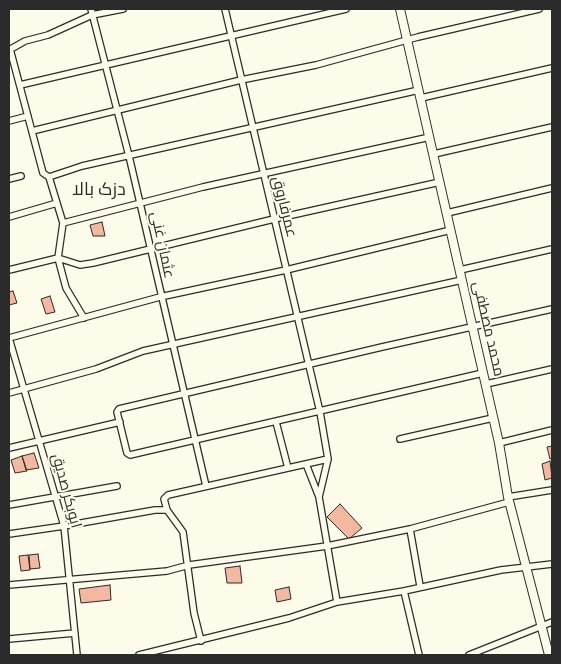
<!DOCTYPE html>
<meta charset="utf-8">
<style>
body{margin:0}
#map{position:relative;width:561px;height:664px;overflow:hidden;background:#fdfbea;font-family:"Archivo Narrow",sans-serif}
canvas{display:block}
.frame{position:absolute;inset:0;border:10px solid #2b2b2b;pointer-events:none}
</style>
<div id="map">
<canvas width="561" height="664"></canvas>
<div class="frame"></div>
</div>
<script>
const c = document.querySelector('canvas').getContext('2d');
c.lineJoin = 'round';
function fillPath(path, color) {
  c.fillStyle = color;
  c.fill(path, 'evenodd');
}
function shape(rows) {
  const path = new Path2D();
  for (const r of rows) {
    path.moveTo(r[0], r[1]);
    for (let i = 2; i < r.length; i += 2) path.lineTo(r[i], r[i + 1]);
  }
  return path;
}
function stroke(path, color, width, dash) {
  c.strokeStyle = color;
  c.lineWidth = width;
  c.lineCap = dash ? 'butt' : 'round';
  c.setLineDash(dash || []);
  c.stroke(path);
}
function write(font, color, halo, rows, align = 'center') {
  c.font = font + ' "Archivo Narrow",Cairo,sans-serif';
  c.lineWidth = 4;
  c.setLineDash([]);
  c.textBaseline = 'middle';
  c.strokeStyle = halo;
  c.fillStyle = color;
  for (const [text, x, y, turn = 0] of rows) {
    c.save();
    c.translate(x, y);
    c.rotate((+turn || 0) * Math.PI / 180);
    c.textAlign = isNaN(turn) ? turn : align;
    if (halo) c.strokeText(text, 0, 0);
    c.fillText(text, 0, 0);
    c.restore();
  }
}
const building = shape([
 [102,222,105,236,93,236,90,225,102,222],
 [13,291,17,303,9,305,9,292,13,291],
 [50,296,55,312,46,314,41,299,50,296],
 [552,446,552,458,550,459,547,447,552,446],
 [34,453,39,468,26,470,22,456,34,453],
 [22,456,27,471,15,473,11,460,22,456],
 [550,461,552,478,545,480,542,464,550,461],
 [340,504,362,528,349,539,327,517,340,504],
 [38,554,40,568,30,569,29,555,38,554],
 [28,555,30,570,21,571,19,556,28,555],
 [240,566,242,583,227,583,225,568,240,566],
 [110,585,111,600,81,603,79,589,110,585],
 [289,587,291,599,277,602,275,590,289,587]
]);
fillPath(building, '#f2b8a0');
stroke(building, '#2b2b2b', 1);
const street = shape([
 [91,9,129,156,206,486],
 [225,9,320,412,328,459,319,497,337,602],
 [10,49,43,173,49,177,63,223,58,258,66,288,84,318],
 [9,50,25,41,48,35,92,15,123,9],
 [20,85,346,9],
 [421,98,552,68],
 [9,121,28,116],
 [32,131,241,80,316,65,418,37,539,9],
 [434,154,552,127],
 [49,177,82,166,419,90],
 [9,179,21,176],
 [447,213,552,188],
 [9,217,57,203],
 [63,223,203,187,430,137],
 [58,258,80,265,93,263,274,219,440,182],
 [9,270,58,258],
 [460,270,552,249],
 [9,338,160,297,286,270,451,230],
 [9,338,64,526,77,655],
 [483,373,130,455,127,453,117,412,119,409,382,347,552,309],
 [486,384,552,369],
 [9,393,96,369,143,351,462,280],
 [276,422,288,468],
 [400,439,493,418],
 [499,443,552,430],
 [9,448,120,422],
 [306,464,319,497],
 [508,497,552,490],
 [9,505,117,486],
 [410,529,420,586],
 [9,534,64,526,155,510,167,510],
 [9,585,167,571,189,565,327,546,410,529,509,502],
 [404,591,419,655],
 [9,639,75,633],
 [201,641,194,613,183,532,167,510,164,499,168,495,328,459],
 [139,655,289,618,337,602,404,591,501,570,552,564],
 [469,655,552,622]
]);
const secondary = shape([
 [400,9,499,443,508,497,549,655]
]);
stroke(street, '#2b2b2b', 8);
stroke(secondary, '#2b2b2b', 10);
stroke(street, '#fdfbea', 5.5);
stroke(secondary, '#fdfbea', 8);
write('15px', '#2b2b2b', '#fdfbea', [
 ["عمرفاروق",284,207,76],
 ["عثمان غنی",162,245,78],
 ["محمد مصطفی",488,329,77],
 ["ابوبکر صدیق",66,491,75]
]);
write('18px', '#2b2b2b', '#fdfbea', [
 ["دزک بالا",99,190]
]);
</script>
